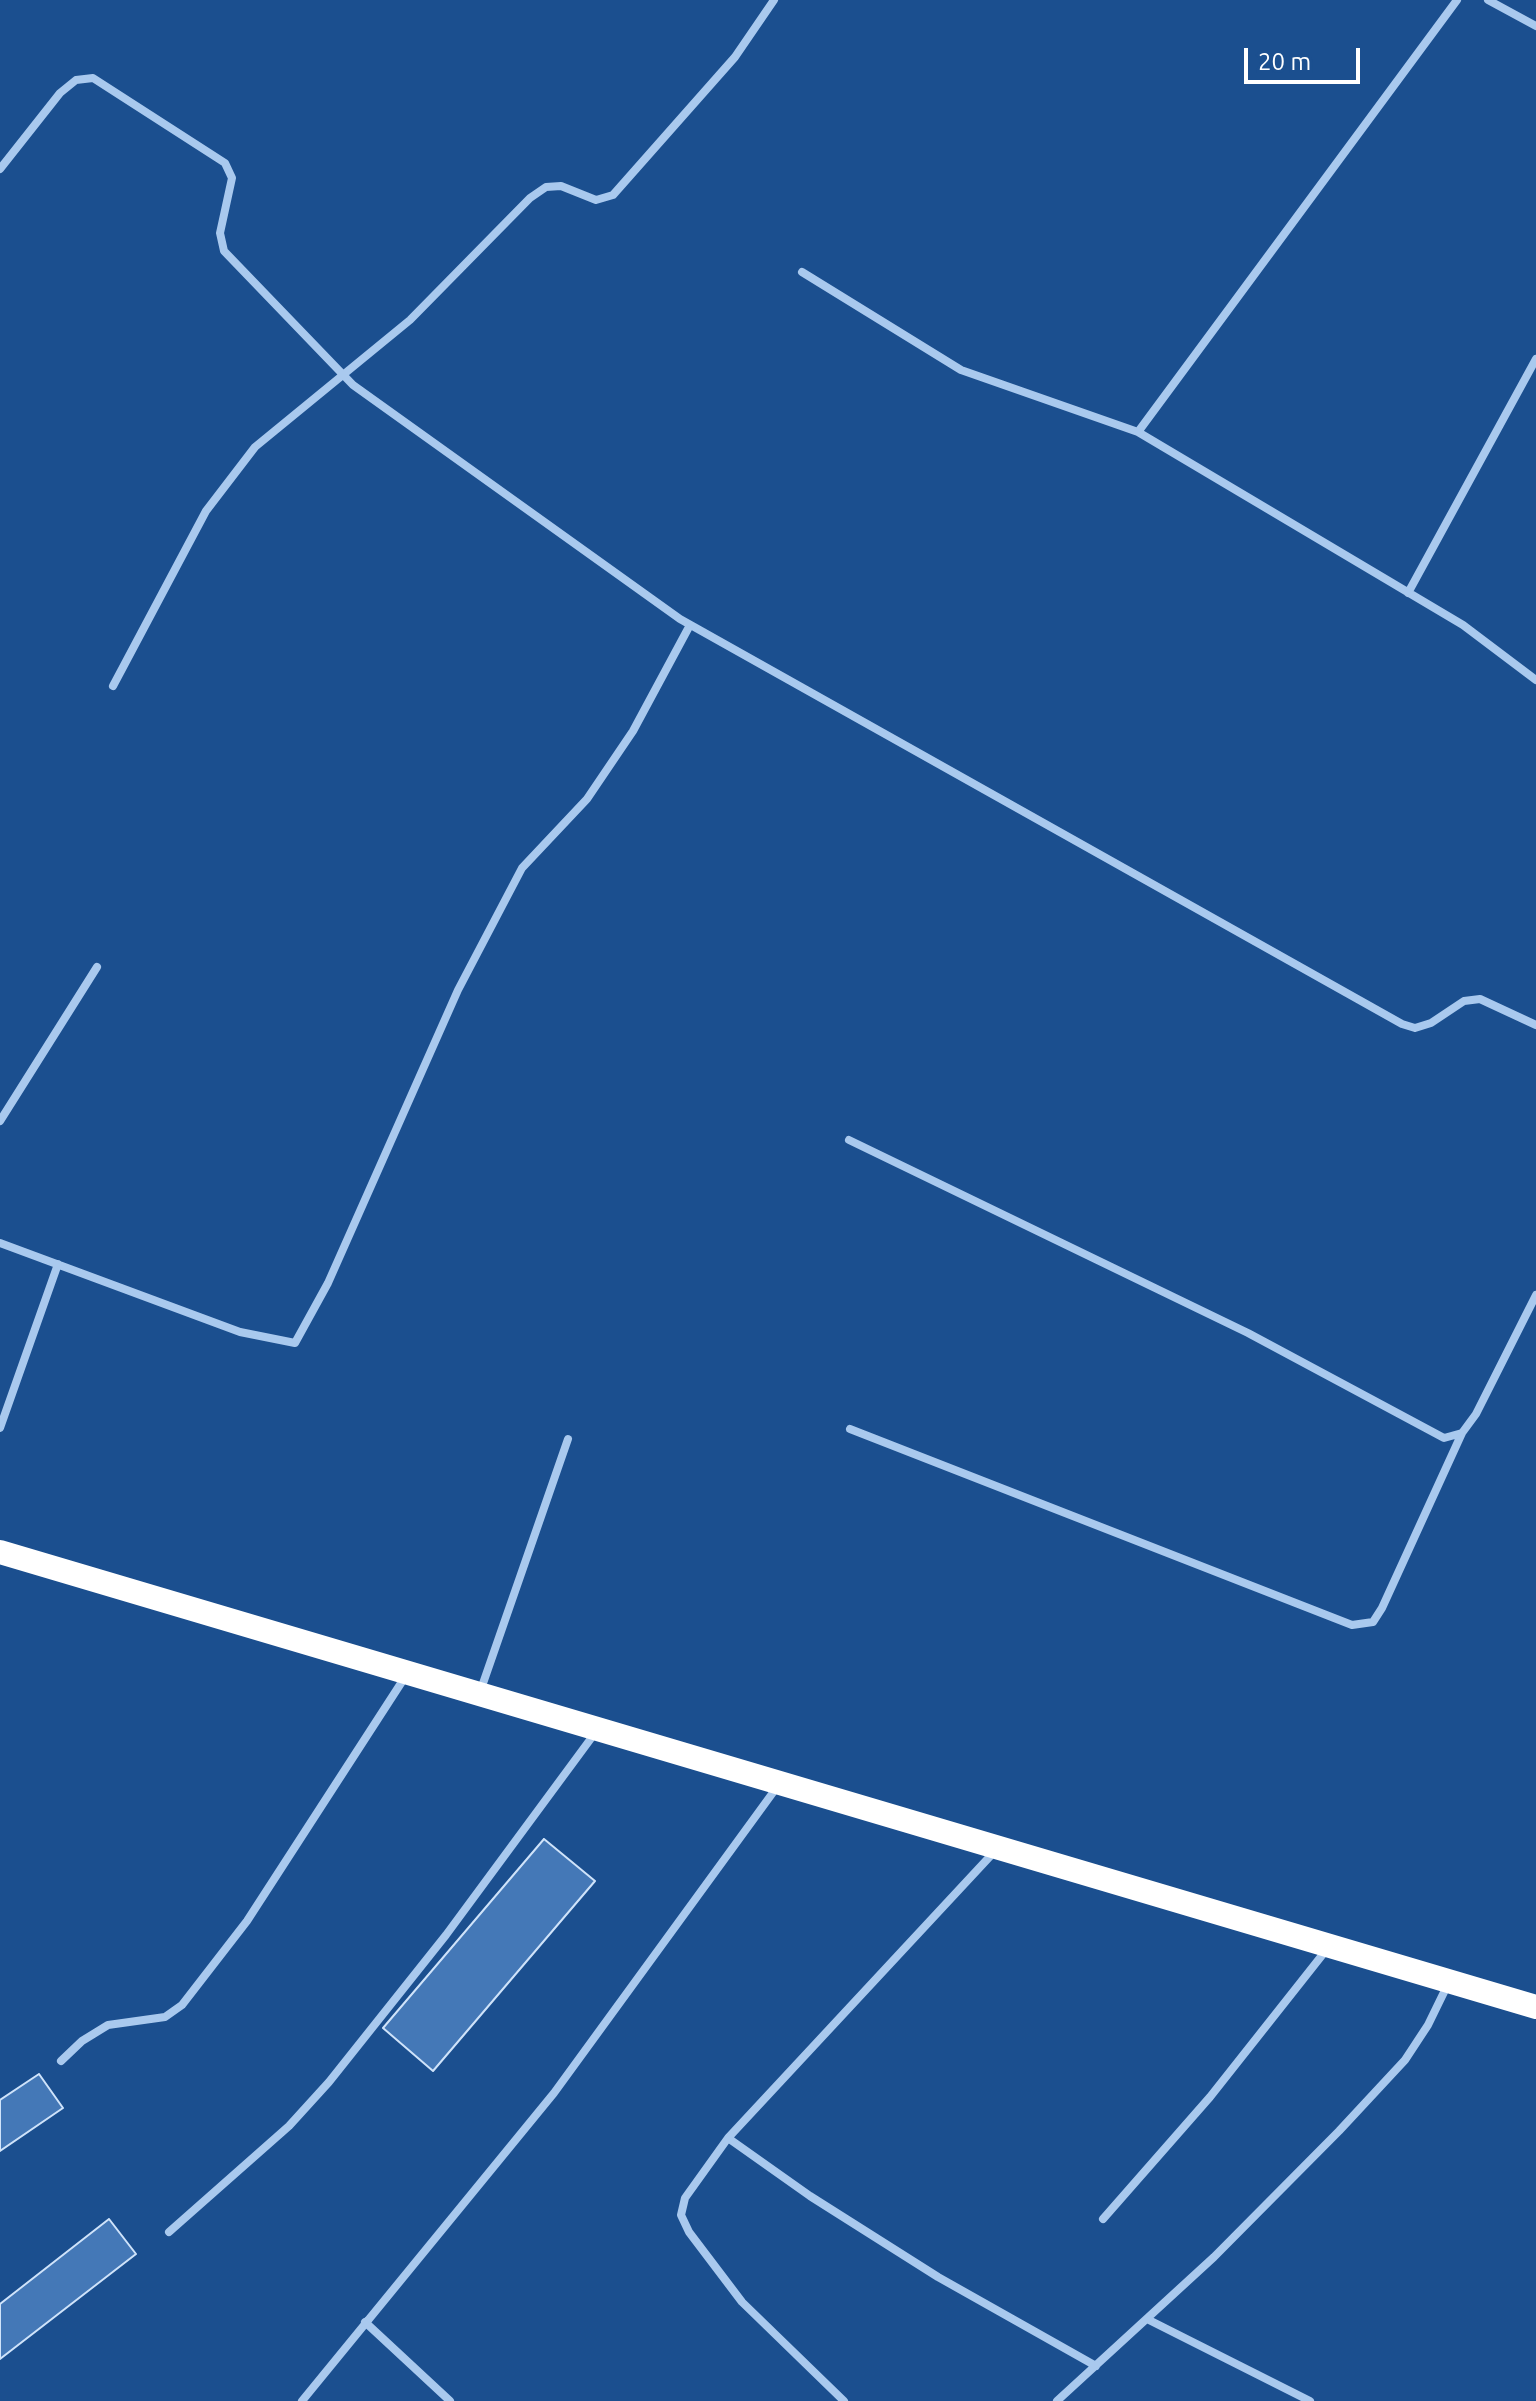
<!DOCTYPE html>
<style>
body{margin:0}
#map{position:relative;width:1536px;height:2401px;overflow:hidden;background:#1b4f8f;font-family:Ubuntu,sans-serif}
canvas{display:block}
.scale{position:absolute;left:1244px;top:48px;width:116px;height:36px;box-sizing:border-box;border:4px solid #fff;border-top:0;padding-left:10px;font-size:24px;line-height:28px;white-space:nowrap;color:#fff;-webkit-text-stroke:6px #1b4f8f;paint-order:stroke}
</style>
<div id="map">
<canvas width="1536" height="2401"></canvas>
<div class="scale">20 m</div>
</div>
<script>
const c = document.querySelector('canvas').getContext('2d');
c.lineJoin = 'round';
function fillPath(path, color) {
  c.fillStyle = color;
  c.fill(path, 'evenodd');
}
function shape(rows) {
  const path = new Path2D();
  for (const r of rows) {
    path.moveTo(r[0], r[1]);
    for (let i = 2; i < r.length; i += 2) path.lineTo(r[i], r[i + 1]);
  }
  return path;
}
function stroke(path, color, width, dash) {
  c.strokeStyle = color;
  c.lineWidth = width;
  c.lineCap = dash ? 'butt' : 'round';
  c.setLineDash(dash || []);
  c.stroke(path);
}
const building = shape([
 [544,1839,595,1881,433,2071,383,2028,544,1839],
 [39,2074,63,2108,0,2151,0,2100,39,2074],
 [109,2219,136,2254,0,2359,0,2304,109,2219]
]);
fillPath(building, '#4478b7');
stroke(building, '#cfe3fa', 2);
stroke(shape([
 [1488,0,1536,26],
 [0,169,60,93,76,80,93,78,225,163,232,178,220,233,224,251,353,385,680,619,1402,1024,1415,1028,1431,1023,1464,1001,1480,999,1536,1025],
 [802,272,961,370,1138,432,1463,625,1536,680],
 [1138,432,1457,0],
 [1408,593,1536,359],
 [113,686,206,511,255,447,410,320,530,198,546,187,561,186,596,200,613,195,735,57,774,0],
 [0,1121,97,967],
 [849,1140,1248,1333,1444,1438,1462,1433,1476,1414,1536,1295],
 [0,1243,240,1332,295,1343,328,1283,458,990,522,868,587,799,633,731,690,625],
 [0,1428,58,1264],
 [850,1429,1352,1625,1373,1622,1382,1608,1462,1433],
 [480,1692,568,1439],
 [61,2061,82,2041,108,2025,165,2017,182,2005,247,1921,405,1677],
 [728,2138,810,2196,938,2277,1096,2366],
 [1103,2219,1210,2097,1327,1949],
 [169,2232,289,2126,329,2082,446,1935,595,1733],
 [1147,2319,1310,2401],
 [365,2322,450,2401],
 [302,2401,554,2093,777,1787],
 [844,2401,742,2302,689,2232,681,2215,685,2198,728,2138,995,1851],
 [1057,2401,1214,2257,1339,2131,1405,2060,1428,2025,1447,1986]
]), '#a9c9ee', 8);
stroke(shape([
 [0,1552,1536,2007]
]), '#fff', 24);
</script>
